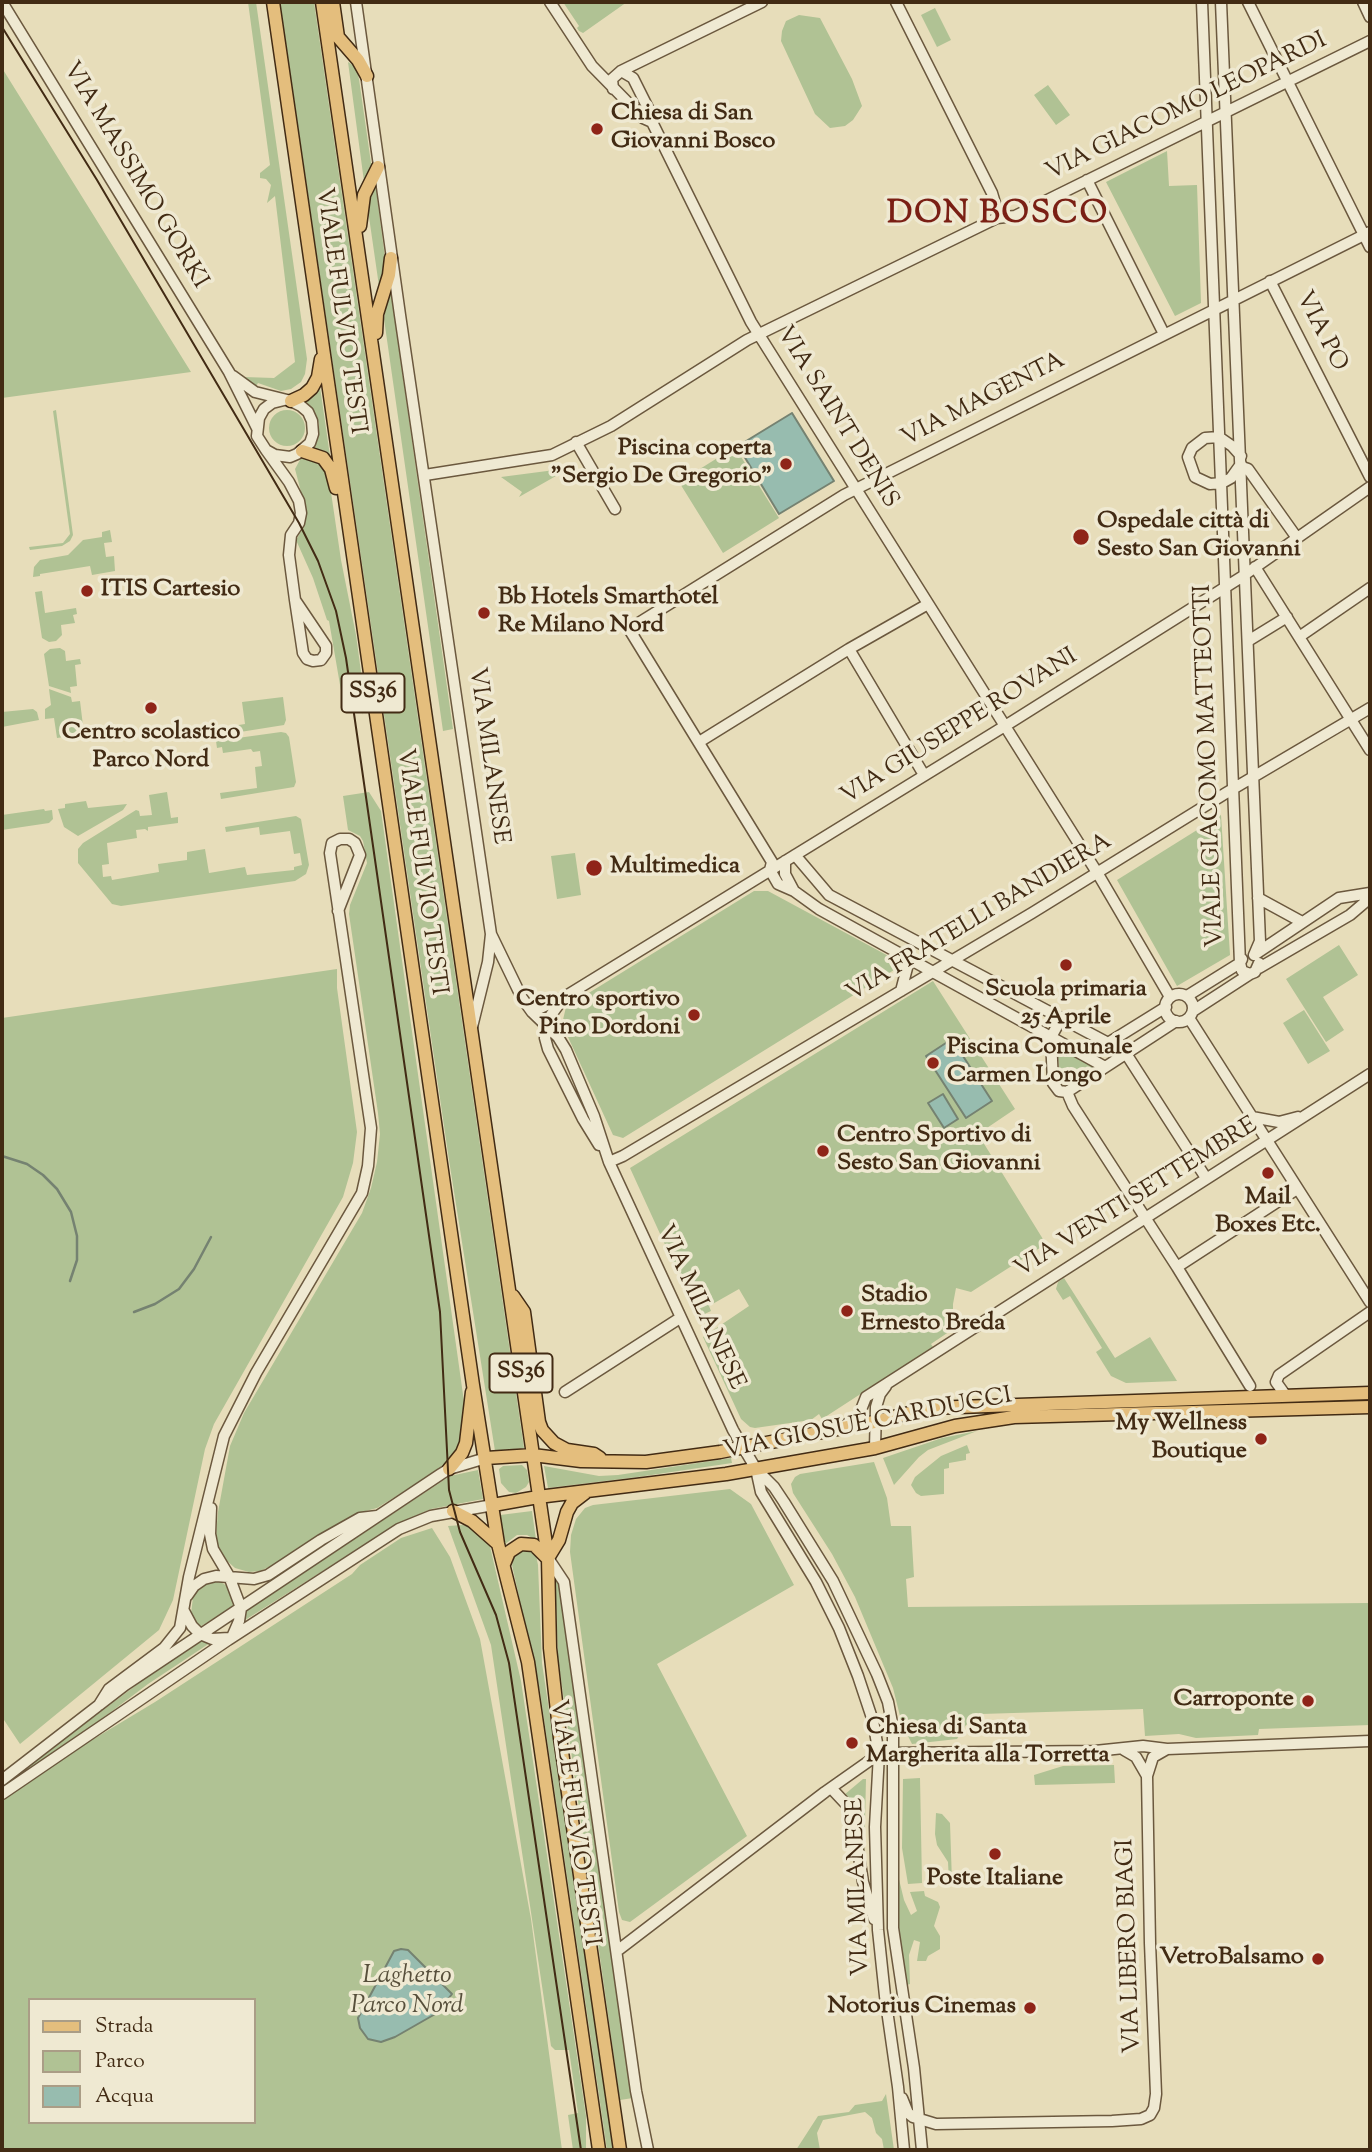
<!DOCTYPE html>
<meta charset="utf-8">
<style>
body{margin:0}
#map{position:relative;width:1372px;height:2152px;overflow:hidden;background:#e7ddba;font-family:"Sorts Mill Goudy",serif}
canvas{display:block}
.frame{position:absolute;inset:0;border:4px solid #422b14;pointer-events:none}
.legend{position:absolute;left:28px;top:1998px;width:228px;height:126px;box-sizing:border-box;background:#efe9d2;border:2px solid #aa9d86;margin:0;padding:9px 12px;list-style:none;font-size:21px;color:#422b14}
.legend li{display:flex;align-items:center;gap:14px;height:35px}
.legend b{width:35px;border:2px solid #aa9d86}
</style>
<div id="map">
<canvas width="1372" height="2152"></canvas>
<div class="frame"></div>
<ul class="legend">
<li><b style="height:9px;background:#e4be7d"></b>Strada</li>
<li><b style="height:19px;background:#b0c294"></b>Parco</li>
<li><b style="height:19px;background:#97bcaf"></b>Acqua</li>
</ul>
</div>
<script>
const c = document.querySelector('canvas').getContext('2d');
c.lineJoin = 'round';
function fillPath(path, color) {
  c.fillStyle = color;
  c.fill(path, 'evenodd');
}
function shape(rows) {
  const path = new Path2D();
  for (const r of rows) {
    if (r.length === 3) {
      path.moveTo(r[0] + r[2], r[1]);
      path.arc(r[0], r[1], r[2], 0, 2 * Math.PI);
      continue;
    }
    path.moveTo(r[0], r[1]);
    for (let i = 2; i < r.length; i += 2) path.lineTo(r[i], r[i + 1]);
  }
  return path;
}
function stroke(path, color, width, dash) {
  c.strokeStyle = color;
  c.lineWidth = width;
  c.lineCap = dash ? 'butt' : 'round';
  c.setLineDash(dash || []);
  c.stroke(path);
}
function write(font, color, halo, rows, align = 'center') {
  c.font = font + ' "Sorts Mill Goudy",serif';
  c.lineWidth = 7;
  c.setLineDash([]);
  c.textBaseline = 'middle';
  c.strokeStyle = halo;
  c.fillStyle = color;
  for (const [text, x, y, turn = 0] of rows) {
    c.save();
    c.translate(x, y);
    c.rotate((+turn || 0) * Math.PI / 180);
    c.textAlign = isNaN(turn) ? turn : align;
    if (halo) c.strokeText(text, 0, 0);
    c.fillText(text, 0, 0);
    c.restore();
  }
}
fillPath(shape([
 [248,2,256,2,307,359,305,374,301,382,291,389,281,391,258,383,255,388,242,381,244,377,274,378,295,362,275,196,267,203,271,185,266,179,260,178,260,173,270,165],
 [280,2,314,2,524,1448,495,1451,449,1160],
 [563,2,627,2,583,33,579,31,577,28,579,26],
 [935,8,951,40,937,47,921,15],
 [799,15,820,18,852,79,862,106,853,120,845,126,830,128,815,114,781,41,782,31,786,21],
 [348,62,356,67,359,79,371,163,373,163,373,172,365,189],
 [2,68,191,372,2,398],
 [1048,85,1070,115,1056,125,1034,95],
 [1167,151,1169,186,1197,185,1201,303,1175,316,1106,182],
 [375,182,386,265,380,293,368,210,370,192],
 [388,294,391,294,453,729,443,731,384,319],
 [318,387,320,387,330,456,329,457,314,448,319,433,319,424,316,415,304,402],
 [287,428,18],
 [56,410,73,535,70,541,62,546,30,550,29,547,63,543,70,534,53,411],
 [735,447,779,518,723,553,679,482],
 [307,455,314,455,328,472,341,560,356,635,361,672,363,715,361,705,344,708,329,621,327,620,313,578,296,540,305,525,306,511,295,469,301,458],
 [570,468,519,497,522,492,501,477],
 [110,530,112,542,104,543,106,557,114,556,115,571,92,575,90,566,40,574,40,576,33,577,34,567,40,560,68,555,83,540,102,537,102,532],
 [42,591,45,613,76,608,77,614,73,615,75,623,61,625,62,635,56,641,49,642,42,638,35,592],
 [60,648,65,651,66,661,80,659,81,664,75,665,77,686,70,687,71,693,49,686,44,654,50,649],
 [49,689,71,697,72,702,80,701,84,734,57,738,54,718,45,719,45,709,51,705],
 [283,697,286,720,284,725,215,736,214,729,245,724,242,702],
 [33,709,37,712,39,720,2,727,2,712],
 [281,732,286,733,289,737,296,782,294,787,221,799,220,793,257,788,255,767,262,766,260,751,253,752,251,749,223,753,222,747,217,748,216,741],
 [167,792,171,818,178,817,178,823,148,827,148,831,145,829,136,830,137,838,107,843,109,864,102,865,103,877,111,876,112,880,159,872,158,864,187,860,187,852,205,849,209,873,245,867,247,875,294,870,294,867,302,865,300,853,294,854,290,831,260,835,259,827,226,832,225,827,296,816,301,819,309,865,306,874,295,881,121,906,112,904,78,863,78,849,83,843,136,810,139,811,140,816,152,815,149,795],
 [369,792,381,811,467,1423,464,1440,450,1463,377,1508,362,1512,336,1525,275,1564,260,1571,249,1572,235,1568,226,1560,218,1549,216,1536,218,1512,230,1446,244,1413,362,1213,371,1188,377,1162,380,1134,378,1113,349,914,350,905,367,863,363,841,360,836,348,830,343,796],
 [86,801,88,808,127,804,123,810,78,836,64,827,58,809,65,808,65,804],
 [44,809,45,811,52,810,53,819,49,823,2,830,2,815],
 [1221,815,1230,955,1177,986,1117,880],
 [575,853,581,895,557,899,551,856],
 [754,891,768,891,894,959,894,970,623,1138,613,1135,562,1024,566,1007],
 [1339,945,1358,975,1323,997,1344,1030,1326,1042,1286,979],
 [337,969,337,988,357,1132,353,1163,343,1197,214,1424,205,1449,173,1600,159,1630,20,1744,2,1717,2,1018],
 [933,981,1015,1109,978,1134,1046,1244,971,1292,956,1288,953,1304,953,1316,959,1325,931,1344,933,1347,822,1419,819,1414,811,1420,755,1428,750,1427,741,1419,703,1337,749,1306,739,1289,709,1306,711,1311,698,1317,630,1168],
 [1304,1010,1330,1051,1308,1064,1283,1023],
 [1057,1047,1096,1067,1067,1085,1063,1084,1060,1078],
 [1064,1278,1115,1358,1150,1337,1177,1381,1126,1383,1111,1376,1096,1352,1102,1348,1070,1296,1063,1300,1056,1289,1058,1282],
 [977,1431,928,1450,919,1457,894,1485,883,1458,942,1438],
 [967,1445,970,1453,966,1454,966,1460,949,1463,949,1468,944,1469,944,1494,921,1496,916,1493,911,1485,915,1477,941,1456],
 [731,1458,732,1463,638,1477,548,1488,544,1466,599,1476,618,1475],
 [874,1462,887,1498,891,1526,911,1526,914,1577,906,1579,908,1607,1370,1603,1370,1725,1259,1729,1258,1735,1196,1738,1179,1734,1145,1736,1143,1709,981,1714,966,1725,957,1739,912,1744,902,1724,893,1688,855,1597,832,1554,793,1493,791,1484,795,1477,800,1474],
 [522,1465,527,1470,529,1482,526,1487,516,1493,509,1492,501,1483,499,1469,503,1466],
 [478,1470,483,1499,431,1509,397,1524,242,1622,244,1612,450,1476],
 [730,1489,751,1504,794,1585,657,1664,747,1836,630,1922,622,1920,619,1912,570,1552,571,1535,576,1519,585,1508,593,1505],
 [532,1511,536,1540,527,1535,517,1535,504,1545,500,1515],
 [463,1525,471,1527,489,1542,521,1681,586,2116,586,2150,573,2150,568,2115,578,2113,569,2050,555,2050,551,2046,491,1645,448,1526],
 [432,1528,450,1557,480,1639,531,1919,562,2150,2,2150,2,1798,34,1775,155,1702,352,1574,360,1565,401,1538],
 [30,2000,254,2000,254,2122,30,2122],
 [522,1549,529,1549,536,1555,538,1565,542,1663,614,2150,607,2150,540,1692,512,1565,515,1553],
 [555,1578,558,1578,633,2098,620,2100,558,1658],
 [219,1581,227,1586,235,1605,198,1628,191,1614,193,1597,203,1584],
 [203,1639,213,1641,148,1684,95,1724,2,1790,2,1786,151,1674],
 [1114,1765,1115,1783,1035,1785,1034,1775,1063,1766],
 [920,1778,922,1883,908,1884,902,1848,903,1779],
 [863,1779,866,1779,864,1865,844,1795],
 [936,1813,942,1814,950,1823,952,1882,949,1882,948,1862,937,1845,935,1834],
 [897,1871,904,1900,911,1915,917,1911,910,1892,924,1891,925,1896,938,1902,940,1907,934,1926,940,1936,940,1949,928,1956,926,1961,917,1961,920,1942,914,1940,909,1955,910,1984,907,1985,899,1930],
 [886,2094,894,2150,884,2150,882,2139,876,2133,872,2118,865,2112,823,2120,817,2133,820,2150,796,2150,818,2116,849,2112,855,2105,882,2101]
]), '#b0c294');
const water = shape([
 [792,413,834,481,779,514,738,446,792,413],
 [952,1039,992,1101,966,1118,926,1056,952,1039],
 [943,1094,958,1119,944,1128,928,1103,943,1094],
 [401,1949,408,1950,452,1994,437,2013,395,2037,381,2042,368,2039,360,2028,358,2018,394,1951,401,1949]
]);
fillPath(water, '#97bcaf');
stroke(water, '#758271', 2);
stroke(shape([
 [2,1156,27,1164,43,1175,57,1189,71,1212,77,1236,77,1260,70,1281],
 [134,1312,155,1304,179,1289,194,1269,211,1237]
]), '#758271', 2.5);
const minor = shape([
 [2,2,229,372,257,428],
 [356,2,400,315,491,934,522,998,532,1012,558,1037,566,1050,594,1116,609,1162,733,1430,756,1469,774,1487,784,1502,833,1581,877,1674,888,1702,893,1728,893,1928,914,2068,922,2150],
 [550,2,592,66,643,118,652,122],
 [896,2,992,193,997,210,997,218],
 [1202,2,1240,963],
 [1221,2,1260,941,1254,955],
 [1248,2,1370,247],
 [1363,2,1370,17],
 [621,71,633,78,653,118,652,122,751,322,1098,874,1170,997],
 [613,89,612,79,621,71,762,2],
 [1087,180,1164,334],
 [1270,281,1370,477],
 [233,376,255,392,291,401,301,406,308,412,312,421,313,434,310,443,297,454,290,457,275,455,266,450,257,436,259,418,264,409,272,403,284,400],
 [576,442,615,509],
 [266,450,289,482,299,501,301,513,299,523,291,535,289,555,295,600,303,653,307,659,313,661,321,660,326,653,326,646,295,600],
 [1241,456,1232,446,1219,437,1205,438,1192,448,1188,457,1195,477,1210,484,1222,483,1231,478,1241,464],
 [1242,467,1248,469,1297,538],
 [425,475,552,455,611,426,747,340,997,218,1015,216,1370,41],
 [1255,567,1370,750],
 [1299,637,1370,588],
 [1248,641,1287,617],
 [849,649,924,775],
 [699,742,849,649,928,604],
 [795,855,829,895,1108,1043,1166,1007],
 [785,861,785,874,794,891,819,909,1105,1067],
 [770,870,772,862,629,629,844,495,1370,232],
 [770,870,778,884,794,891],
 [1258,898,1302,922],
 [1254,955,1339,898,1370,893],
 [1240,963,1242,971,1250,974,1255,972,1259,963],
 [1259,968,1350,915,1370,898],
 [901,991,907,968,902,955],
 [1179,1008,14],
 [1187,996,1240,963,1242,959],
 [562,1000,551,1015,545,1038,548,1049,583,1119,599,1145],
 [1193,1011,1250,974],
 [532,1012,566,996,1013,721,1240,578,1370,487],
 [1189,1018,1370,1302],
 [1061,1019,1051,1037,1053,1083,1059,1091,1067,1092,1176,1021],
 [472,1027,488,962,491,934],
 [1116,1038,1206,1178],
 [1067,1092,1073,1106,1177,1267,1250,1386],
 [1252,1117,1279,1122,1298,1117],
 [609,1162,623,1156,1032,913,1226,793,1370,708],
 [1177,1267,1297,1189],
 [565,1392,680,1318],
 [1286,1396,1276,1382,1279,1375,1370,1312],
 [844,1426,859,1415,866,1397,1370,1074],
 [875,1448,876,1407,880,1394,886,1386],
 [756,1469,761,1492,816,1582,839,1628,858,1676,873,1721,879,1754,875,1827,878,1930,885,1996,898,2087,904,2150],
 [211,1508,210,1534,213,1549,229,1576,241,1608,239,1621,232,1637],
 [548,1558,564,1582,636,2091,648,2150],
 [187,1596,194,1586,204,1579,216,1576,254,1579,268,1575,321,1540,360,1518,377,1516],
 [184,1611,192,1626,200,1634,212,1639,229,1638],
 [99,1705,109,1689,164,1648,180,1628,189,1577,224,1436,256,1373,362,1193,368,1166,371,1128,330,853,332,843,340,839,349,839,355,843,360,855,338,911],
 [1124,1750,1136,1757,1147,1776],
 [889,1753,1095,1751,1143,1746,1167,1749,1370,1741],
 [2,1780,125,1685,441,1474,449,1469,486,1458],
 [831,1788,847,1805,853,1818,863,1882,874,1919],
 [2,1794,228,1640,399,1529,431,1516,493,1505],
 [617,1951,825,1792,879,1754],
 [902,2098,908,2113,913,2117,936,2124,1112,2121,1141,2119,1150,2115,1154,2108,1156,2094,1150,1943,1147,1776,1153,1757,1167,1749]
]);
const major = shape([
 [273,2,473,1385,498,1544,528,1662,599,2150],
 [322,2,533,1455,548,1558,550,1648,560,1738,620,2150],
 [333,2,338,37,358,60,367,76],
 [360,226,364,195,378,167],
 [376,333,377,314,389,275,391,258],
 [291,401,304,395,312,388,318,377,321,359],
 [302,451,323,458,331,469,336,488],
 [513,1296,524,1312,539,1422,542,1430,554,1443,567,1450,594,1454,600,1458],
 [486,1458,533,1455,581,1461,646,1462,720,1452,874,1422,929,1408,1370,1393],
 [449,1469,462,1453,466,1443,472,1392],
 [493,1505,538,1497,726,1474,875,1448,955,1426,1014,1417,1370,1407],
 [453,1511,472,1521,498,1544],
 [548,1558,559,1540,567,1512,572,1503,585,1493],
 [504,1564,509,1552,521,1544,534,1545,547,1558]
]);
stroke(minor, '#6b583e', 13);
stroke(major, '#422b14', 15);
stroke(minor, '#efe9d2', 10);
stroke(major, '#e4be7d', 12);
stroke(shape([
 [2,27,97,180,299,523,318,561,336,611,346,658,440,1312,449,1490,460,1532,496,1615,509,1663,581,2150]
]), '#422b14', 2);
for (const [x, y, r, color] of [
 [597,129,7,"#8f2418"],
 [786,464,7,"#8f2418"],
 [1081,537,9,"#8f2418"],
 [87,591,7,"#8f2418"],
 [484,613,7,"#8f2418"],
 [151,708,7,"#8f2418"],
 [594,868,9,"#8f2418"],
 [1066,965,7,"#8f2418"],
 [694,1015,7,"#8f2418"],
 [933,1063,7,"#8f2418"],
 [823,1151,7,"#8f2418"],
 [1268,1173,7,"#8f2418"],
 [847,1311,7,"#8f2418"],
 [1261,1439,7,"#8f2418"],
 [1308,1701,7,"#8f2418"],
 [852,1743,7,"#8f2418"],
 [995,1854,7,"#8f2418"],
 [1318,1959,7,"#8f2418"],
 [1030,2008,7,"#8f2418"]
]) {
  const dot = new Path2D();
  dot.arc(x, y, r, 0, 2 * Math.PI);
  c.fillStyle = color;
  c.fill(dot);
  stroke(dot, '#efe9d2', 2.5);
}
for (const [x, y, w] of [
 [373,693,63],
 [521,1373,63]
]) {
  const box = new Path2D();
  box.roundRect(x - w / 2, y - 19.5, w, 39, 5);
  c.fillStyle = '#efe9d2';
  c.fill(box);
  stroke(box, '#422b14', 2);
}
write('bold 23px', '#422b14', null, [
 ["SS36",373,693],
 ["SS36",521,1373]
]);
write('24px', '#422b14', '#efe9d2', [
 ["VIA GIACOMO LEOPARDI",1187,108,-26],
 ["VIA MASSIMO GORKI",134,176,59],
 ["VIALE FULVIO TESTI",339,311,82],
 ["VIA PO",1320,332,63],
 ["VIA MAGENTA",984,401,-27],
 ["VIA SAINT DENIS",836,418,58],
 ["VIA GIUSEPPE ROVANI",960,728,-32],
 ["VIA MILANESE",487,756,82],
 ["VIALE GIACOMO MATTEOTTI",1211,766,-92],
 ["VIALE FULVIO TESTI",420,872,82],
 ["VIA FRATELLI BANDIERA",980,919,-31],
 ["VIA VENTI SETTEMBRE",1137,1199,-32],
 ["VIA MILANESE",699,1308,65],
 ["VIA GIOSUÈ CARDUCCI",868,1425,-11],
 ["VIALE FULVIO TESTI",573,1823,82],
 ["VIA MILANESE",860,1887,-92],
 ["VIA LIBERO BIAGI",1131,1946,-92]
]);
write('bold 24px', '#422b14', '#efe9d2', [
 ["Chiesa di San",611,115],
 ["Giovanni Bosco",611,143],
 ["Piscina coperta",772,450,"right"],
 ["\"Sergio De Gregorio\"",772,478,"right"],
 ["Ospedale città di",1097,523],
 ["Sesto San Giovanni",1097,551],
 ["ITIS Cartesio",101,591],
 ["Bb Hotels Smarthotel",498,599],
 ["Re Milano Nord",498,627],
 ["Centro scolastico",151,734,"center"],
 ["Parco Nord",151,762,"center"],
 ["Multimedica",610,868],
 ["Scuola primaria",1066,991,"center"],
 ["25 Aprile",1066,1019,"center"],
 ["Centro sportivo",680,1001,"right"],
 ["Pino Dordoni",680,1029,"right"],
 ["Piscina Comunale",947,1049],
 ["Carmen Longo",947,1077],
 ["Centro Sportivo di",837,1137],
 ["Sesto San Giovanni",837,1165],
 ["Mail",1268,1199,"center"],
 ["Boxes Etc.",1268,1227,"center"],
 ["Stadio",861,1297],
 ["Ernesto Breda",861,1325],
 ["My Wellness",1247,1425,"right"],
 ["Boutique",1247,1453,"right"],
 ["Carroponte",1294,1701,"right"],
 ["Chiesa di Santa",866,1729],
 ["Margherita alla Torretta",866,1757],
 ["Poste Italiane",995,1880,"center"],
 ["VetroBalsamo",1304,1959,"right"],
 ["Notorius Cinemas",1016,2008,"right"]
], 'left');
write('italic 26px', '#574f3b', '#efe9d2', [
 ["Laghetto",407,1978],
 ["Parco Nord",407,2008]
]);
c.letterSpacing = '2px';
write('bold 32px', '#7a1f14', '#efe9d2', [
 ["DON BOSCO",998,217]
]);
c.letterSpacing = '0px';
</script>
